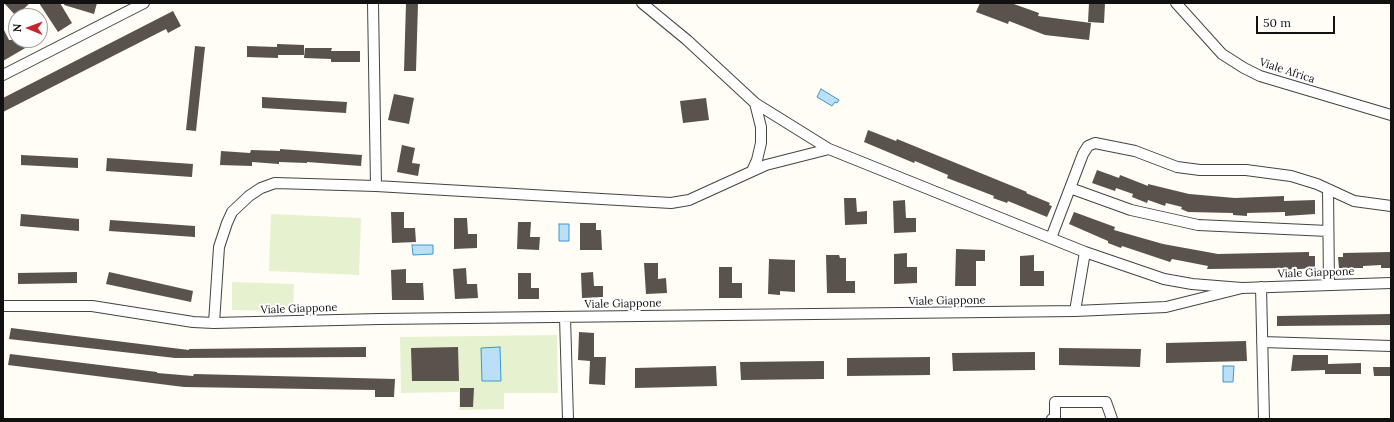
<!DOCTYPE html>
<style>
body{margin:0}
#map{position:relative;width:1394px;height:422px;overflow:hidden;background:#fffdf5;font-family:Lora,serif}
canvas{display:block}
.frame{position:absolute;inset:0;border:4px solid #111;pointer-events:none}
.north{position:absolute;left:8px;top:8px;width:40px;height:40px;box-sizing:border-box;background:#fff;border:1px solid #a0a0a0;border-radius:50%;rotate:271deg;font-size:11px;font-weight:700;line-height:16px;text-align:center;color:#111}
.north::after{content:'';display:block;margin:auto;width:14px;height:18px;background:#c4262e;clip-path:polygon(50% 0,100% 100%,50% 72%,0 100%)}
.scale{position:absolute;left:1256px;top:16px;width:79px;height:18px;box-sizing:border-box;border:2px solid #111;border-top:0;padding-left:5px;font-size:12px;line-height:14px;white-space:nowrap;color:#111;-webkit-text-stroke:3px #fff;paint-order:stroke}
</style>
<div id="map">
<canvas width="1394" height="422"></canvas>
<div class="frame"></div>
<div class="north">N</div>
<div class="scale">50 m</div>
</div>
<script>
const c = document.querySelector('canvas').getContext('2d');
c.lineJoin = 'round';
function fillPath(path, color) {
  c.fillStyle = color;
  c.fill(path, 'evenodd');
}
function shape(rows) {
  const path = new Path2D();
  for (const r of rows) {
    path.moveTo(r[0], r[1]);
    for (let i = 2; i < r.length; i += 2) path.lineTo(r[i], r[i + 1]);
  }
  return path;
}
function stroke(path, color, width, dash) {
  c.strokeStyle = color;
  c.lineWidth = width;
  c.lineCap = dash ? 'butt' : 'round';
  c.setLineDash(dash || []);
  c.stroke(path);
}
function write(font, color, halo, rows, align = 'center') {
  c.font = font + ' Lora,serif';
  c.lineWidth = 4;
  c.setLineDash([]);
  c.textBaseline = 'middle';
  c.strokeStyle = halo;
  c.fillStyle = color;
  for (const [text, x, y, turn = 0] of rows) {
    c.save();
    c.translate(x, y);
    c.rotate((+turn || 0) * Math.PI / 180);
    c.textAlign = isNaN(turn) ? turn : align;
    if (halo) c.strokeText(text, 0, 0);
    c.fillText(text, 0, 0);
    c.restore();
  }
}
fillPath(shape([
 [271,214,361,218,359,275,269,271],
 [232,282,294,284,293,311,232,310],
 [557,335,558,393,504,393,504,409,459,410,459,392,401,393,400,337]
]), '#e6f2cf');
const water = shape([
 [821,89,839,100,837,103,835,102,832,106,817,97,821,89],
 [559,224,569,224,569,241,559,241,559,224],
 [412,245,433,245,433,254,413,255,412,245],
 [500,347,501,381,482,381,481,348,500,347],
 [1223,366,1234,366,1233,382,1223,382,1223,366]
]);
fillPath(water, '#b9e0f7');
stroke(water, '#3f96cf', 1);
fillPath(shape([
 [4,3,30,3,16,16],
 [39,3,60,3,72,23,58,32],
 [65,3,97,3,94,14,64,5],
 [406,3,418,3,416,71,404,71],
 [980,3,1011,3,1039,13,1038,16,1091,23,1089,40,1045,35,1009,21,1008,24,976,12],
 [1089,3,1105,3,1104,23,1088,22],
 [173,11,181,26,168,33,166,29,3,112,3,98],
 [3,28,9,40,39,40,3,61],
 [277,44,304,45,304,55,278,55,278,58,247,57,247,46,277,47],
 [195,46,205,47,196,131,186,130],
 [305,48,332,48,331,51,360,51,360,62,331,62,331,59,304,58],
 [394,94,414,98,409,124,388,120],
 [262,97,347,102,346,113,262,108],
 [706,98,709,120,683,123,680,101],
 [868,130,896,141,897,139,1027,192,1026,193,1050,203,1049,205,1052,206,1047,217,1008,201,1007,203,993,198,994,196,947,178,948,175,915,161,914,163,864,142],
 [402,145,415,148,412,163,420,164,418,176,397,172],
 [280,149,362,155,361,166,307,162,307,163,279,162,279,164,252,162,252,166,220,165,221,151,250,153,251,150,280,151],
 [21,155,78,158,78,168,21,165],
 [107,158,193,164,192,177,106,171],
 [1097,170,1119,178,1120,175,1148,186,1148,184,1189,194,1235,198,1284,196,1284,201,1315,200,1315,214,1285,216,1285,212,1247,213,1247,216,1233,215,1233,213,1188,212,1181,209,1182,207,1166,203,1165,206,1148,200,1147,203,1132,197,1133,194,1116,188,1115,191,1092,183],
 [844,198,856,198,857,212,867,211,867,224,845,225],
 [905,200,906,218,916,218,916,232,894,233,893,201],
 [391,212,404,212,404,228,415,228,416,242,392,243],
 [1074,212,1115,227,1114,230,1163,244,1218,254,1309,252,1309,256,1315,256,1315,268,1284,270,1284,268,1207,269,1208,266,1172,259,1170,262,1122,246,1121,248,1108,243,1108,241,1069,224],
 [21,214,79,219,79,231,20,226],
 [454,218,467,218,468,234,477,234,477,248,454,249],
 [110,220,195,226,195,237,109,231],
 [518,222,531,222,530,237,540,237,539,250,517,249],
 [580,223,596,223,596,230,601,230,602,250,580,250],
 [956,249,985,250,985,261,976,261,976,286,955,286],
 [1391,252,1391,268,1381,268,1381,265,1363,266,1363,268,1339,268,1338,257,1343,257,1343,253],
 [907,253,907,267,917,267,917,283,894,284,894,254],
 [826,255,839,255,840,258,846,258,846,281,855,281,855,293,827,293],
 [1034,255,1034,271,1044,271,1044,286,1020,286,1020,256],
 [769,259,795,260,795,292,780,291,780,295,768,294],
 [644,263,658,263,658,279,666,278,667,293,646,294],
 [719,267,732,267,732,283,742,283,742,298,719,298],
 [466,268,467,284,477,284,478,298,455,299,453,269],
 [406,269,406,283,423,283,424,300,392,300,391,270],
 [77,272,77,283,18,284,18,273],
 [109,272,193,291,191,302,106,284],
 [593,272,594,286,603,286,603,297,582,298,581,273],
 [518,273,531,273,531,288,539,288,539,299,518,299],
 [1391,314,1391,325,1277,326,1277,316],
 [11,328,189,350,189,349,366,347,366,357,175,358,9,339],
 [579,332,594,333,594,357,606,357,605,385,589,384,590,361,578,360],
 [1246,341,1247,361,1166,363,1166,343],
 [458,347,459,381,412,381,411,348],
 [1059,348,1141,349,1140,367,1059,365],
 [1035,352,1035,370,953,371,952,353],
 [10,354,157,372,157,373,193,376,194,374,395,379,394,397,375,397,375,390,184,387,8,365],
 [1293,355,1328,355,1328,364,1361,363,1361,374,1325,374,1325,370,1291,371],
 [930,357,930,375,847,376,847,358],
 [824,361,824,379,741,380,740,362],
 [716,366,717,386,635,388,635,368],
 [1373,367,1391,367,1391,376,1374,376],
 [460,388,474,388,473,407,460,407]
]), '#5a524d');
const minor = shape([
 [373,3,376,186],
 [642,3,687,40,755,103,829,149,1085,252,1164,279,1192,284,1242,288,1391,283],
 [1176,3,1222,54,1244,68,1260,76,1391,115],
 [3,75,144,3],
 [752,171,757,160,761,143,761,127,755,103],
 [1070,188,1131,210,1198,225,1328,231],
 [1328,189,1329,285],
 [1051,238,1083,154,1088,146,1095,143,1135,151,1177,167,1200,170,1246,170,1291,176,1317,184,1354,201,1391,206],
 [1261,287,1264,419],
 [3,306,92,306,193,322,214,323,379,319,1075,311,1166,307,1242,288],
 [1075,311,1085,252],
 [565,317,568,419],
 [214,323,219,247,227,223,232,212,249,196,261,188,275,183,376,186,671,203,689,200,766,165,829,149],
 [1262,342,1391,346],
 [1052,419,1055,418,1055,402,1106,402,1112,419]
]);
stroke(minor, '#444', 12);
stroke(minor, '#fff', 10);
write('11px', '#111', '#fff', [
 ["Viale Africa",1287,71,18],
 ["Viale Giappone",1316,273,-2],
 ["Viale Giappone",947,301,-1],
 ["Viale Giappone",623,304,-1],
 ["Viale Giappone",299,309,-2]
]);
</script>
